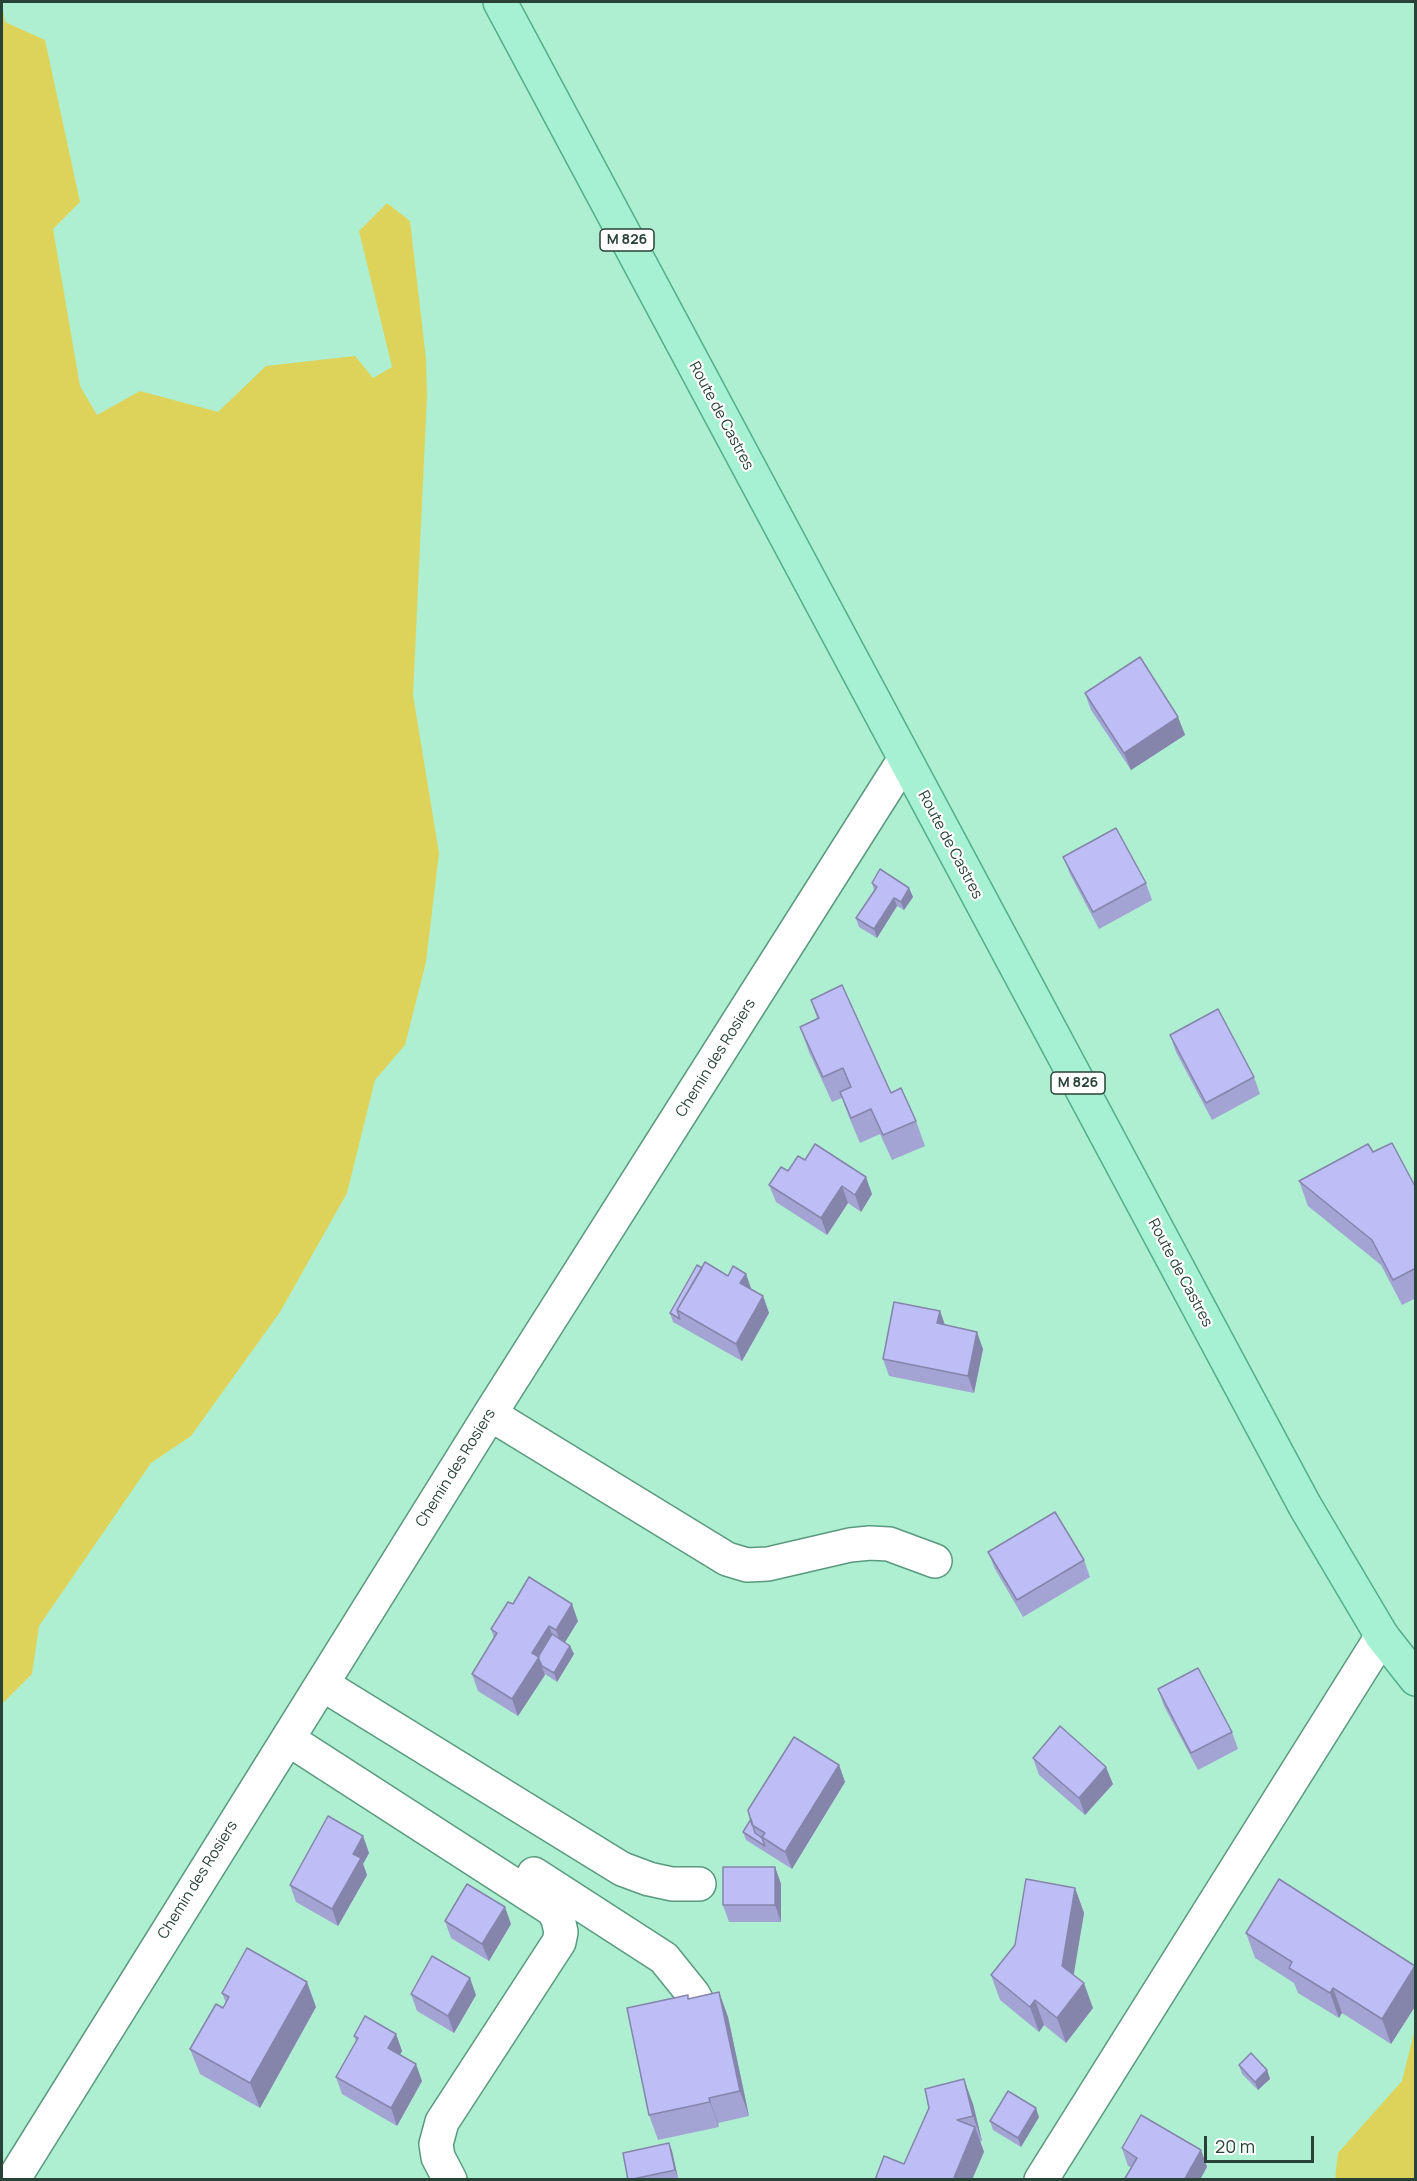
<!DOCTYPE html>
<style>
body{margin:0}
#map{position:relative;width:1417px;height:2181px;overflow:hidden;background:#aeefd1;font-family:Manrope,sans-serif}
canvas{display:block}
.frame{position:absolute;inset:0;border:3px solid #284237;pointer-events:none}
.scale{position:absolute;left:1204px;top:2136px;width:110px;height:27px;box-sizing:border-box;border:3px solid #284237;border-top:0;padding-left:8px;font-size:18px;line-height:21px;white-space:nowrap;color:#284237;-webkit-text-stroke:4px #fff;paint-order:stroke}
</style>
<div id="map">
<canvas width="1417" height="2181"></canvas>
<div class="frame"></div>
<div class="scale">20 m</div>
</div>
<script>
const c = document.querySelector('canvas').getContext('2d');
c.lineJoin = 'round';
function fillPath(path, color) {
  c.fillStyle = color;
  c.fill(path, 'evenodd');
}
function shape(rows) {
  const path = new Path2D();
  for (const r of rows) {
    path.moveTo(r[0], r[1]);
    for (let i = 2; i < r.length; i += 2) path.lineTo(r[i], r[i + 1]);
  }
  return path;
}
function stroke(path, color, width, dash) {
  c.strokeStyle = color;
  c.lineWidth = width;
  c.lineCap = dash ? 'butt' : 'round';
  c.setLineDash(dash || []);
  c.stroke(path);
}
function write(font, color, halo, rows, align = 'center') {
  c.font = font + ' Manrope,sans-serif';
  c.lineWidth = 4.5;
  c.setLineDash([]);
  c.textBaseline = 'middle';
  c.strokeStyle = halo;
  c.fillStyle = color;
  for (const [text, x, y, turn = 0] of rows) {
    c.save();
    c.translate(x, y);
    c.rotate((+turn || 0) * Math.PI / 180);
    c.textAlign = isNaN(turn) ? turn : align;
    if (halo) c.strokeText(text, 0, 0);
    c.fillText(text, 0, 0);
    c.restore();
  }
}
fillPath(shape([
 [2,4,5,22,45,40,80,202,53,229,80,386,97,415,140,391,218,412,266,366,355,356,373,378,392,367,359,231,387,203,410,221,426,359,427,396,413,695,439,853,426,962,405,1045,375,1080,347,1193,280,1312,191,1436,151,1463,39,1626,32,1674,2,1704],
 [1415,2029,1415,2179,1335,2179,1338,2153,1402,2081]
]), '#ddd35b');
const minor = shape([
 [490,1414,727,1559,747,1565,768,1564,850,1545,870,1543,889,1544,935,1561],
 [322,1684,622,1869,649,1879,672,1884,699,1884],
 [288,1739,553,1910,558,1919,561,1932,559,1942,442,2122,436,2144,438,2157,450,2180],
 [534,1874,664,1958,693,1994,705,2016],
 [13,2180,490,1414,904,760],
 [1041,2180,1382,1636]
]);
const major = shape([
 [500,2,1305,1506,1382,1636,1416,1679]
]);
stroke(minor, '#5a997e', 36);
stroke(major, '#54ae8a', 36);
stroke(minor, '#fff', 33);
stroke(major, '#a6f1d3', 33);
fillPath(shape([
 [1085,693,1178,717,1185,735,1131,770,1091,710],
 [1063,857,1146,883,1152,900,1099,929,1070,874],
 [872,883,909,888,913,897,904,910,897,906,877,938,859,927,856,918,874,890],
 [811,1000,916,1121,925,1146,892,1160,880,1134,860,1143,849,1117,842,1098,832,1102,809,1052,800,1027,817,1018],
 [1170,1035,1254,1077,1260,1094,1212,1120,1176,1052],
 [1373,1152,1416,1188,1416,1298,1402,1305,1381,1265,1308,1206,1299,1181],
 [805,1160,872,1194,861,1212,848,1203,827,1235,776,1202,769,1185],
 [746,1274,751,1289,763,1296,769,1313,742,1361,673,1322,670,1313,728,1276],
 [940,1311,945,1325,983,1349,974,1393,889,1376,883,1359],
 [988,1552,1084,1560,1090,1577,1023,1617,995,1569],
 [513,1604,578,1621,565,1642,570,1646,574,1654,557,1682,545,1674,518,1716,478,1691,472,1674,494,1638,491,1629],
 [1158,1689,1232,1732,1238,1749,1198,1770,1164,1706],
 [1033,1758,1113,1784,1085,1815,1039,1775],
 [839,1765,845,1782,792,1869,746,1840,743,1832],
 [363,1836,369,1853,363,1864,367,1875,338,1926,296,1902,290,1885],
 [775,1867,781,1884,781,1922,729,1922,723,1905],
 [1075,1888,1084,1913,1073,1975,1093,2008,1066,2043,1044,2025,1039,2032,1000,2000,991,1975],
 [445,1921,511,1924,489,1961,451,1938],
 [1246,1933,1415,1966,1416,2005,1391,2044,1342,2013,1339,2018,1298,1993,1294,1983,1255,1958],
 [719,1992,728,2017,749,2116,718,2123,719,2127,658,2140,649,2115,689,1999],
 [222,1993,316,2007,260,2108,200,2074,190,2049,223,2008,226,2003],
 [411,1994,476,1995,454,2033,417,2011],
 [396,2034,402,2051,400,2055,422,2081,397,2126,342,2094,336,2077,356,2041,354,2036],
 [1239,2065,1267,2070,1270,2079,1258,2090,1242,2074],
 [973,2104,982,2141,980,2141,984,2152,904,2164],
 [1039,2117,1021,2147,993,2130,990,2121],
 [1122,2148,1201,2150,1207,2167,1131,2167,1128,2166],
 [672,2151,678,2178,674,2180,628,2180]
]), '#a3a3d4');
fillPath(shape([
 [1178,717,1185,735,1131,770,1124,753],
 [909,888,913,897,904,910,901,902],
 [894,898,897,906,877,938,874,929],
 [866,1177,872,1194,861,1212,855,1195],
 [842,1186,848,1203,827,1235,821,1218],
 [746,1274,752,1291,740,1283],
 [763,1296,769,1313,742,1361,736,1344],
 [940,1311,946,1328,937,1323],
 [977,1332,983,1349,974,1393,968,1376],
 [572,1604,578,1621,562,1647,556,1630],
 [549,1626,555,1643,541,1665,545,1675,518,1716,512,1699,532,1653],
 [570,1646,574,1654,557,1682,554,1673],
 [839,1765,845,1782,792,1869,785,1852],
 [1106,1767,1113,1784,1085,1815,1079,1798],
 [363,1836,369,1853,363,1864,367,1875,338,1926,332,1909,353,1854],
 [775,1867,781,1884,781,1922,775,1905],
 [1075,1888,1084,1913,1071,1991,1062,1966],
 [505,1907,511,1924,489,1961,482,1944],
 [1415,1966,1416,2005,1391,2044,1382,2019],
 [470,1978,476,1995,454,2033,448,2016],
 [307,1982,316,2007,260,2108,250,2083],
 [1084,1983,1093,2008,1066,2043,1057,2018],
 [1333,1988,1342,2013,1339,2018,1330,1993],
 [719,1992,728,2017,749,2116,740,2091],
 [1035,2000,1044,2025,1039,2032,1030,2007],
 [396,2034,402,2051,394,2065,388,2048],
 [416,2064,422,2081,397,2126,391,2108],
 [1267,2070,1270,2079,1258,2090,1255,2082],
 [964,2079,973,2104,982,2141,973,2116],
 [709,2098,718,2123,719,2127,710,2102],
 [1036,2108,1039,2117,1021,2147,1018,2138],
 [975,2127,984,2152,972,2180,953,2180],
 [669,2143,672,2151,678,2178,675,2170],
 [1201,2150,1207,2167,1200,2180,1184,2180]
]), '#8585ac');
const building = shape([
 [1140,657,1178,717,1124,753,1085,693,1140,657],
 [1116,828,1146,883,1093,912,1063,857,1116,828],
 [880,869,909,888,901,902,894,898,874,929,856,918,877,887,872,883,880,869],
 [842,985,891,1093,901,1088,916,1121,883,1135,871,1109,851,1118,840,1092,851,1087,843,1068,823,1077,800,1027,819,1018,811,1000,842,985],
 [1218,1009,1254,1077,1206,1103,1170,1035,1218,1009],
 [1392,1143,1416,1188,1416,1268,1393,1280,1372,1240,1299,1181,1368,1144,1373,1152,1392,1143],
 [815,1144,866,1177,855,1195,842,1186,821,1218,769,1185,781,1167,788,1171,798,1156,805,1160,815,1144],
 [705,1262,728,1276,733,1266,746,1274,740,1283,763,1296,736,1344,677,1310,705,1262],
 [697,1265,702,1268,677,1310,680,1319,670,1313,697,1265],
 [894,1302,940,1311,937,1323,977,1332,968,1376,883,1359,894,1302],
 [1055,1512,1084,1560,1017,1600,988,1552,1055,1512],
 [529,1577,572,1604,556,1630,549,1626,532,1653,539,1657,512,1699,472,1674,497,1633,491,1629,508,1602,513,1604,529,1577],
 [552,1634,570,1646,554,1673,542,1666,538,1657,552,1634],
 [1198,1668,1232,1732,1191,1753,1158,1689,1198,1668],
 [1060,1726,1106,1767,1079,1798,1033,1758,1060,1726],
 [794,1737,839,1765,785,1852,762,1837,765,1833,752,1825,748,1810,794,1737],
 [328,1816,363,1836,353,1854,361,1858,332,1909,290,1885,328,1816],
 [751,1819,755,1833,762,1838,765,1846,743,1832,751,1819],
 [723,1867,775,1867,775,1905,723,1905,723,1867],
 [1026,1879,1075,1888,1062,1966,1084,1983,1057,2018,1035,2000,1030,2007,991,1975,1015,1945,1026,1879],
 [1279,1879,1415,1966,1382,2019,1333,1988,1330,1993,1289,1968,1292,1962,1246,1933,1279,1879],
 [467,1884,505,1907,482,1944,445,1921,467,1884],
 [247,1948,307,1982,250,2083,190,2049,216,2004,223,2008,229,1997,222,1993,247,1948],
 [432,1956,470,1978,448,2016,411,1994,432,1956],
 [719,1992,740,2091,709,2098,710,2102,649,2115,627,2008,688,1995,688,1999,719,1992],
 [365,2016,396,2034,388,2048,416,2064,391,2108,336,2077,358,2038,354,2036,365,2016],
 [1251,2053,1267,2070,1255,2082,1239,2065,1251,2053],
 [964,2079,973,2116,957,2120,975,2127,953,2180,875,2180,884,2156,904,2164,929,2108,925,2089,964,2079],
 [1008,2091,1036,2108,1018,2138,990,2121,1008,2091],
 [1141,2115,1201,2150,1184,2180,1124,2180,1137,2158,1122,2148,1141,2115],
 [669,2143,675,2170,628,2180,623,2153,669,2143]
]);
fillPath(building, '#bebef6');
stroke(building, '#8585ac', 1.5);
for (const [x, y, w] of [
 [627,240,54],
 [1078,1083,54]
]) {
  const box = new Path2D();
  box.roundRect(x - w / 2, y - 11, w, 22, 4.5);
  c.fillStyle = '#fff';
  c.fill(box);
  stroke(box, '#284237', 1.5);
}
write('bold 14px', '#284237', null, [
 ["M 826",627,240],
 ["M 826",1078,1083]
]);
write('15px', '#284237', '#fff', [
 ["Route de Castres",721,416,62],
 ["Route de Castres",950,845,62],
 ["Chemin des Rosiers",716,1058,-58],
 ["Route de Castres",1180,1273,62],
 ["Chemin des Rosiers",456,1468,-58],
 ["Chemin des Rosiers",198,1880,-58]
]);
</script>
